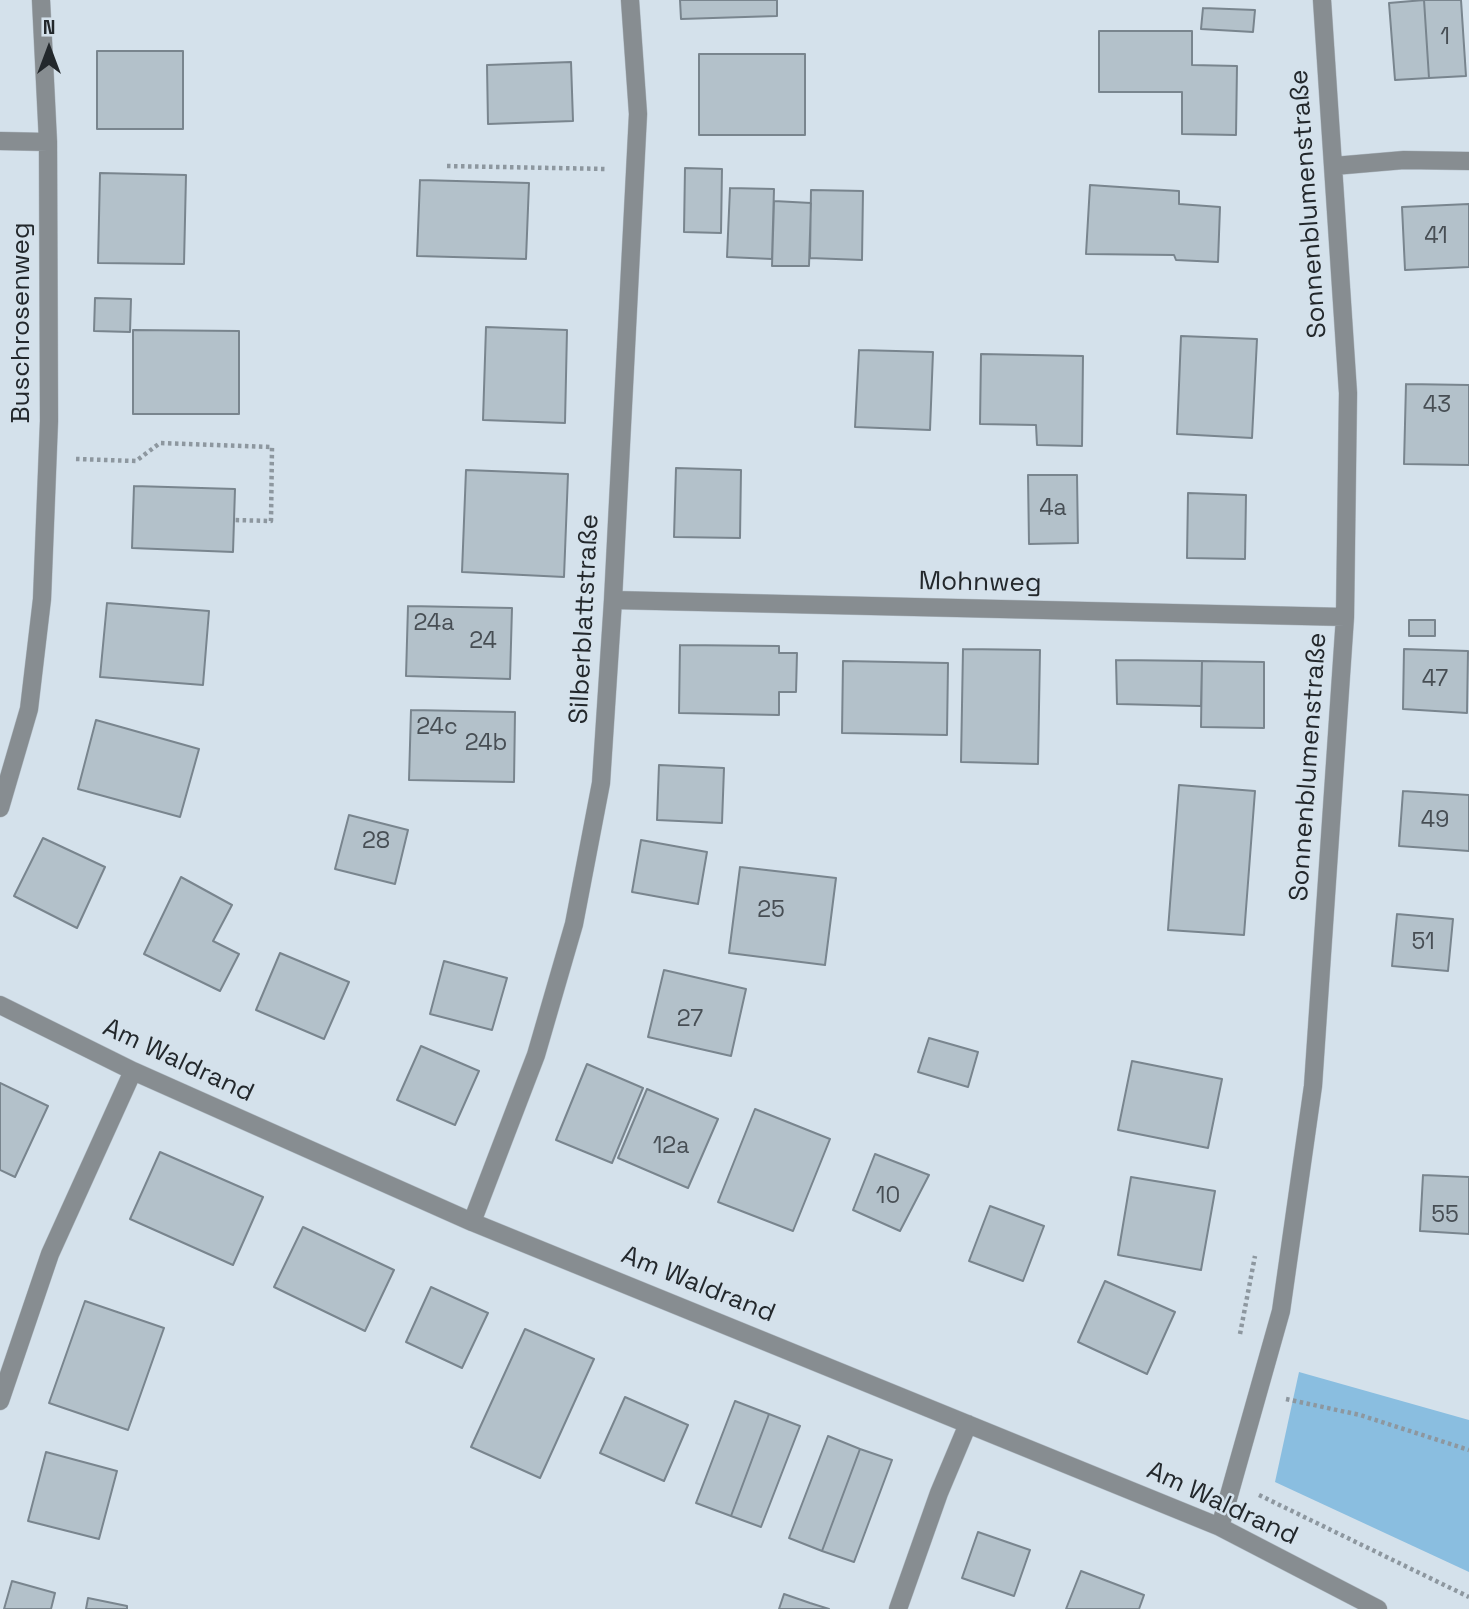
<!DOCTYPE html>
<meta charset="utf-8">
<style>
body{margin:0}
#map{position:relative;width:1469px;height:1609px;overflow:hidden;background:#d4e1eb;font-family:"Space Grotesk",sans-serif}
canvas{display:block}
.north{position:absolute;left:14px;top:14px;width:70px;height:70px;-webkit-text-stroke:5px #d4e1eb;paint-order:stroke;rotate:0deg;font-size:19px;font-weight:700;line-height:28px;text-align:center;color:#23282c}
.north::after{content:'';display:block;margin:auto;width:24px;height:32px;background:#23282c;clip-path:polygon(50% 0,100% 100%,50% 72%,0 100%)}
</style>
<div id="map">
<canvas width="1469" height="1609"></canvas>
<div class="north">N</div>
</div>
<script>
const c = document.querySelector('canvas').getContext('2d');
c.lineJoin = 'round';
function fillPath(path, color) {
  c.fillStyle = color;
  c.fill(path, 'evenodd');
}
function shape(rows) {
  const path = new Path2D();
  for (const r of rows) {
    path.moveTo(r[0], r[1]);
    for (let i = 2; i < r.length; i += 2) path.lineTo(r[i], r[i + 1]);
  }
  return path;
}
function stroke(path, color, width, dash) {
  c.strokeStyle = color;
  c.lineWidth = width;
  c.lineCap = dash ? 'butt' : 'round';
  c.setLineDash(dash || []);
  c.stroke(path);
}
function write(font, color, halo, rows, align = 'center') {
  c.font = font + ' "Space Grotesk",sans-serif';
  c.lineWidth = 5;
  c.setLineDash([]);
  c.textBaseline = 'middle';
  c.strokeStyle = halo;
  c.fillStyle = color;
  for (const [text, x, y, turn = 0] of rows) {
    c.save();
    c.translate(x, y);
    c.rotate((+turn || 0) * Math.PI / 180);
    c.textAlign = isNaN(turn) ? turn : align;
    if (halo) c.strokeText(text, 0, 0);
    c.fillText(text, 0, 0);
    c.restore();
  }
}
fillPath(shape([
 [1299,1372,1469,1420,1469,1572,1275,1482]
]), '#8abee0');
const building = shape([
 [680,0,777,0,777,16,681,19,680,0],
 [1424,0,1461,0,1466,76,1429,78,1424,0],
 [1424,0,1429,78,1395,80,1389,3,1424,0],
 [1203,8,1255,10,1253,32,1201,29,1203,8],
 [1099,31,1192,31,1192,65,1237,66,1236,135,1182,134,1182,92,1099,92,1099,31],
 [97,51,183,51,183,129,97,129,97,51],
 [699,54,805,54,805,135,699,135,699,54],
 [571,62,573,121,488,124,487,65,571,62],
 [685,168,722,169,721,233,684,232,685,168],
 [100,173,186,175,184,264,98,263,100,173],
 [420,180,529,183,526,259,417,256,420,180],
 [1090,185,1179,191,1179,204,1220,207,1218,262,1176,260,1174,255,1086,254,1090,185],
 [730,188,774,189,772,259,727,257,730,188],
 [811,190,863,191,862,260,810,258,811,190],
 [774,201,811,203,809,266,772,266,774,201],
 [1469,204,1469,267,1405,270,1402,207,1469,204],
 [95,298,131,299,130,332,94,331,95,298],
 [486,327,567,330,565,423,483,420,486,327],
 [133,330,239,331,239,414,133,414,133,330],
 [1181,336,1257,339,1252,438,1177,434,1181,336],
 [859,350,933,352,930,430,855,427,859,350],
 [981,354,1083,356,1082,446,1037,445,1036,425,980,424,981,354],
 [1406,384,1469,385,1469,465,1404,464,1406,384],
 [676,468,741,470,740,538,674,537,676,468],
 [466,470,568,474,564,577,462,572,466,470],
 [1028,475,1077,475,1078,543,1029,544,1028,475],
 [134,486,235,489,233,552,132,548,134,486],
 [1188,493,1246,495,1245,559,1187,558,1188,493],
 [107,603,209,611,203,685,100,677,107,603],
 [408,606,512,608,510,679,406,676,408,606],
 [1409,620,1435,620,1435,636,1409,636,1409,620],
 [680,645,779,646,779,653,797,653,796,692,779,692,779,715,679,713,680,645],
 [963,649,1040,650,1038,764,961,762,963,649],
 [1404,649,1468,651,1467,713,1403,709,1404,649],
 [1116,660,1202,661,1201,706,1117,704,1116,660],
 [843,661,948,663,947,735,842,733,843,661],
 [1202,661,1264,662,1264,728,1201,727,1202,661],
 [411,710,515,712,514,782,409,780,411,710],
 [96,720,199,749,180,817,78,789,96,720],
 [659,765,724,768,722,823,657,820,659,765],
 [1179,785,1255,791,1244,935,1168,930,1179,785],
 [1403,791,1469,795,1469,851,1399,846,1403,791],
 [349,815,408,830,395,884,335,869,349,815],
 [43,838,105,867,77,928,14,896,43,838],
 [641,840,707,852,698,904,632,892,641,840],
 [740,867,836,878,825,965,729,953,740,867],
 [181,877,232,905,213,941,239,954,220,991,144,954,181,877],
 [1397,914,1453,919,1448,971,1392,966,1397,914],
 [280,953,349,982,324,1039,256,1010,280,953],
 [444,961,507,978,492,1030,430,1014,444,961],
 [664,970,746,989,731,1056,648,1037,664,970],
 [929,1038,978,1052,968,1087,918,1072,929,1038],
 [421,1046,479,1071,455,1125,397,1100,421,1046],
 [1132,1061,1222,1079,1208,1148,1118,1130,1132,1061],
 [587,1064,643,1088,612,1163,556,1140,587,1064],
 [0,1083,48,1106,15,1177,0,1170,0,1083],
 [647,1089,718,1119,688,1188,618,1158,647,1089],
 [755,1109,830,1139,793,1231,718,1202,755,1109],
 [160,1152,263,1197,233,1265,130,1219,160,1152],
 [875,1154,929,1175,900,1231,853,1210,875,1154],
 [1423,1175,1469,1177,1469,1234,1420,1231,1423,1175],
 [1131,1177,1215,1191,1201,1270,1118,1255,1131,1177],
 [990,1206,1044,1226,1023,1281,969,1261,990,1206],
 [303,1227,394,1270,365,1331,274,1287,303,1227],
 [1105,1281,1175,1312,1147,1374,1078,1342,1105,1281],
 [431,1287,488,1313,462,1368,406,1342,431,1287],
 [85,1301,164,1328,128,1430,49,1403,85,1301],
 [525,1329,594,1359,540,1478,471,1447,525,1329],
 [625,1397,688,1425,664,1481,600,1453,625,1397],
 [735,1401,769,1414,731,1516,696,1503,735,1401],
 [769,1414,800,1426,761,1527,731,1516,769,1414],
 [828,1436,860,1449,822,1551,789,1538,828,1436],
 [860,1449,892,1460,854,1562,822,1551,860,1449],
 [46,1452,117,1471,99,1539,28,1521,46,1452],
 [978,1532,1030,1550,1014,1596,962,1578,978,1532],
 [1081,1571,1144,1595,1139,1609,1066,1609,1081,1571],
 [12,1581,55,1593,51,1609,4,1609,12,1581],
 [784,1594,810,1603,829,1609,779,1609,784,1594],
 [88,1598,127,1606,127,1609,86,1609,88,1598]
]);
fillPath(building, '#b3c1ca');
stroke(building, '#79858e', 2);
const street = shape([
 [0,141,48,142],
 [1334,166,1404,160,1469,161],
 [613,600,1345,617],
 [0,808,29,709,42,599,49,421,48,142,41,0],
 [0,1005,133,1071,472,1222,1220,1527,1378,1609],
 [472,1222,536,1055,574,924,601,783,613,600,638,114,630,0],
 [0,1401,50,1254,133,1071],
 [1220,1527,1281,1311,1313,1086,1345,617,1348,393,1322,0],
 [898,1609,939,1493,968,1424]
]);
stroke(street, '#b1bcc5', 19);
stroke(shape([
 [447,166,607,169],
 [76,459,136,461,160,443,272,447,271,521,234,520],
 [1240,1334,1255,1256],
 [1286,1399,1360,1415,1469,1450],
 [1259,1495,1469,1597]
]), '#8d979f', 4.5, [3.5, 3.5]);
stroke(street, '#878d91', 18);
write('23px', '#474e54', null, [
 ["1",1445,38],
 ["41",1436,237],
 ["43",1437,406],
 ["4a",1053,509],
 ["24a",434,624],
 ["24",483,642],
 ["47",1435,680],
 ["24c",437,728],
 ["24b",486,744],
 ["49",1435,821],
 ["28",376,842],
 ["25",771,911],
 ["51",1423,943],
 ["27",690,1020],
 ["12a",671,1147],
 ["10",888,1197],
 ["55",1445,1216]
]);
write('26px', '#23282c', '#d4e1eb', [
 ["Sonnenblumenstraße",1309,204,-94],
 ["Buschrosenweg",22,323,-90],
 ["Mohnweg",980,583,1],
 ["Silberblattstraße",585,619,-87],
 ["Sonnenblumenstraße",1309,767,-86],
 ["Am Waldrand",178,1061,25],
 ["Am Waldrand",698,1285,22],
 ["Am Waldrand",1222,1504,25]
]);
</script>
